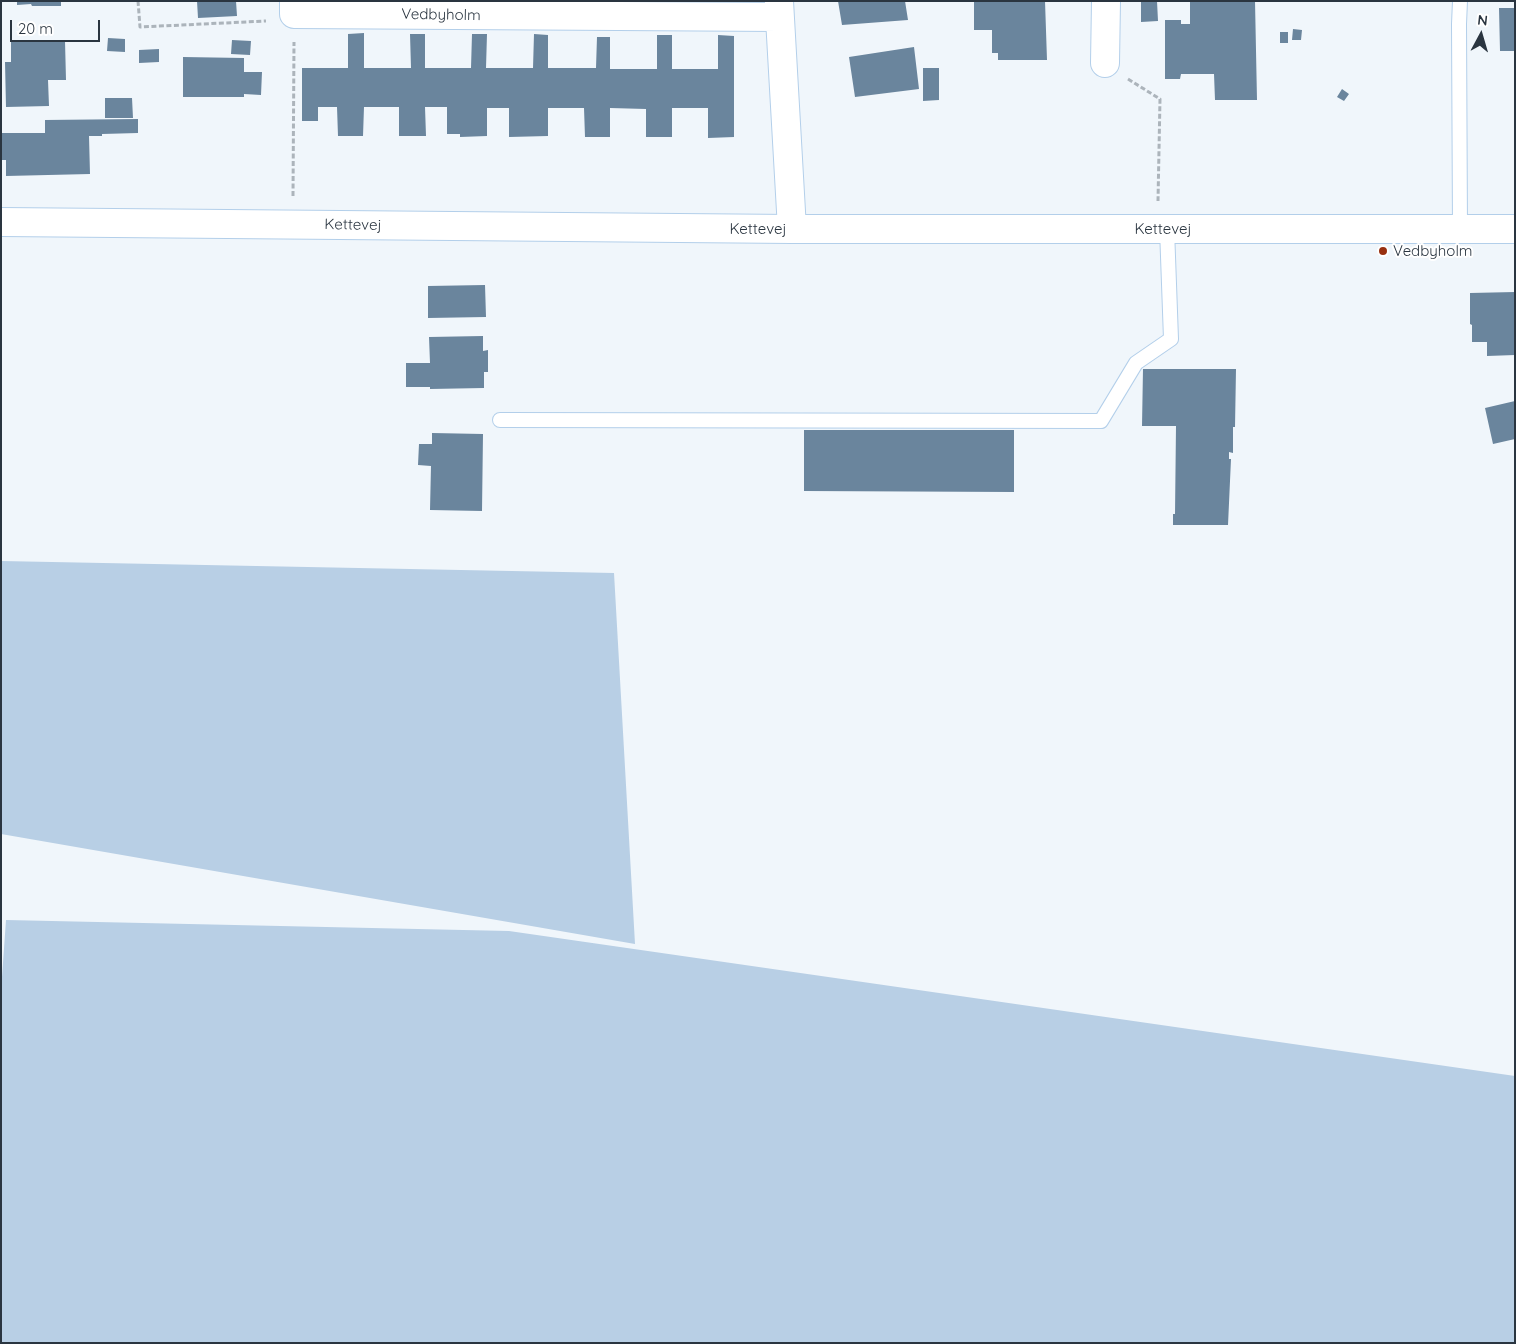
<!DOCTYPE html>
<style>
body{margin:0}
#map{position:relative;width:1516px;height:1344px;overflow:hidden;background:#f0f6fb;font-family:Quicksand,sans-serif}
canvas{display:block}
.frame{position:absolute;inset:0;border:2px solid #2a3540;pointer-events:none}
.north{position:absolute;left:1456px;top:10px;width:50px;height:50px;-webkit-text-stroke:4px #fff;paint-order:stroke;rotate:6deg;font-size:14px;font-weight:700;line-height:20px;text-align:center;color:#2a3540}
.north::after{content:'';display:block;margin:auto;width:18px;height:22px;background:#2a3540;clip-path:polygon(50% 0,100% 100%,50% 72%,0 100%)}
.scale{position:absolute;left:10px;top:20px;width:90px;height:22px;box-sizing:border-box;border:2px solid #2a3540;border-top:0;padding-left:6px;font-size:15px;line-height:18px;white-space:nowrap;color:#2a3540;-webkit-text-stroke:4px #fff;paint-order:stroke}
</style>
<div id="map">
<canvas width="1516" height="1344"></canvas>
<div class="frame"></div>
<div class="north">N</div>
<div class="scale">20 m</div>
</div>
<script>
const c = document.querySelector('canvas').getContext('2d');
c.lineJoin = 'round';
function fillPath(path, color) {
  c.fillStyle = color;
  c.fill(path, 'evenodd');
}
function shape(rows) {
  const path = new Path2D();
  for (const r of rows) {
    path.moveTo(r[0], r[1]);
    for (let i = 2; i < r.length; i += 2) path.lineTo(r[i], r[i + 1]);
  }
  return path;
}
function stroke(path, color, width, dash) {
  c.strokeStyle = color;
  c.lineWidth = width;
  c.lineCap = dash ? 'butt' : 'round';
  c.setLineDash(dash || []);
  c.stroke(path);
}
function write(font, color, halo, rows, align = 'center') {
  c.font = font + ' Quicksand,sans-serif';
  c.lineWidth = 4;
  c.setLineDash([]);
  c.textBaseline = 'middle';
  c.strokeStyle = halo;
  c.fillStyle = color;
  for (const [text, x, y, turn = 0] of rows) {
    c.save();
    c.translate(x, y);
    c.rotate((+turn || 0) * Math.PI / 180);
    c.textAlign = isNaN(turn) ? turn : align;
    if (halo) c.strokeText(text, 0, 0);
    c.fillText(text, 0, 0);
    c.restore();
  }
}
fillPath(shape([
 [1,561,614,573,635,944,1,834],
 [6,920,509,931,1515,1076,1515,1343,1,1343,1,991]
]), '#b8cfe5');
fillPath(shape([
 [17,1,61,1,61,6,32,6,31,4,17,5],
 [197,1,236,1,237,16,198,18],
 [838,1,905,1,908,20,842,25],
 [974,1,1045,1,1047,60,998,60,998,53,992,53,992,30,974,30],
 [1141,1,1157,1,1158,21,1141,22],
 [1190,1,1255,1,1257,100,1215,100,1214,74,1181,74,1180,79,1165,79,1165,20,1181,20,1181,24,1190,24],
 [1499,8,1515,8,1515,51,1500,51],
 [1293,29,1302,30,1301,40,1292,40],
 [1280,32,1288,32,1288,43,1280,43],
 [364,33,364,68,411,68,410,34,425,34,425,68,471,68,472,34,487,34,486,68,533,68,534,34,548,35,548,68,596,68,597,37,610,37,610,69,657,69,657,35,672,35,672,69,718,69,718,35,734,36,734,137,708,138,708,108,672,108,672,137,646,137,646,109,610,108,610,137,585,137,584,108,548,108,548,136,509,137,509,108,487,108,487,136,460,137,460,134,447,134,447,107,425,107,426,136,399,136,399,107,364,107,363,136,338,136,337,107,318,107,318,121,302,121,302,68,348,68,348,34],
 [108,38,125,39,125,52,107,51],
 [232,40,251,41,250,55,231,54],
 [11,41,65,41,66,80,48,80,49,106,6,107,5,62,11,62],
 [914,47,919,89,855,97,849,57],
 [159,49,159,62,139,63,139,50],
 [183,57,244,58,244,72,262,72,261,95,244,94,244,97,183,97],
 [923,68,939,68,939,100,923,101],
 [1342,89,1349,94,1344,101,1337,97],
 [105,98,132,98,133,118,105,118],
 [138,119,138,133,102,134,102,136,89,136,90,174,6,176,6,160,1,160,1,133,45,133,45,120],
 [485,285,486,317,428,318,428,286],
 [1515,292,1515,355,1487,356,1487,342,1472,342,1472,325,1470,324,1470,293],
 [483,336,483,351,488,350,488,372,484,372,484,388,430,389,430,387,406,387,406,363,430,363,429,337],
 [1143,369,1236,369,1235,427,1233,427,1233,453,1229,452,1229,459,1231,459,1228,525,1173,525,1173,514,1175,514,1176,426,1142,426],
 [1515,401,1515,439,1493,444,1485,408],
 [804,430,1014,430,1014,492,804,491],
 [432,433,483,434,482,511,430,510,431,466,418,465,419,444,432,444]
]), '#6a859d');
const service = shape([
 [1460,1,1459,24,1460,229],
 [500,420,1101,421,1136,363,1171,339,1167,229]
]);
const minor = shape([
 [294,1,294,14,779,17],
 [779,1,792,229],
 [1105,63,1106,1]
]);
const tertiary = shape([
 [1,222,792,229,1515,229]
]);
stroke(service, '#b3cfea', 16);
stroke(minor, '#b3cfea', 30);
stroke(tertiary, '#b3cfea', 30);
stroke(shape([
 [138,1,140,27,266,21],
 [1128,79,1160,99,1158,201],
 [293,196,294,42]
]), '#acb4bb', 3, [5, 2.5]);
stroke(service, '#fff', 14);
stroke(minor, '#fff', 28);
stroke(tertiary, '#fff', 28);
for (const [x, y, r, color] of [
 [1383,251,5,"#983010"]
]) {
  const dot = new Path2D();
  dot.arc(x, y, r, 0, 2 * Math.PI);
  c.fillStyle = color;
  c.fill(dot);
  stroke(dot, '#fff', 2);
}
write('15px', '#2a3540', '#fff', [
 ["Vedbyholm",441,15,1],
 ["Kettevej",353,225,1],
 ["Kettevej",758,229],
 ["Kettevej",1163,229]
]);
write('15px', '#2a3540', '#fff', [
 ["Vedbyholm",1393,251]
], 'left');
</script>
